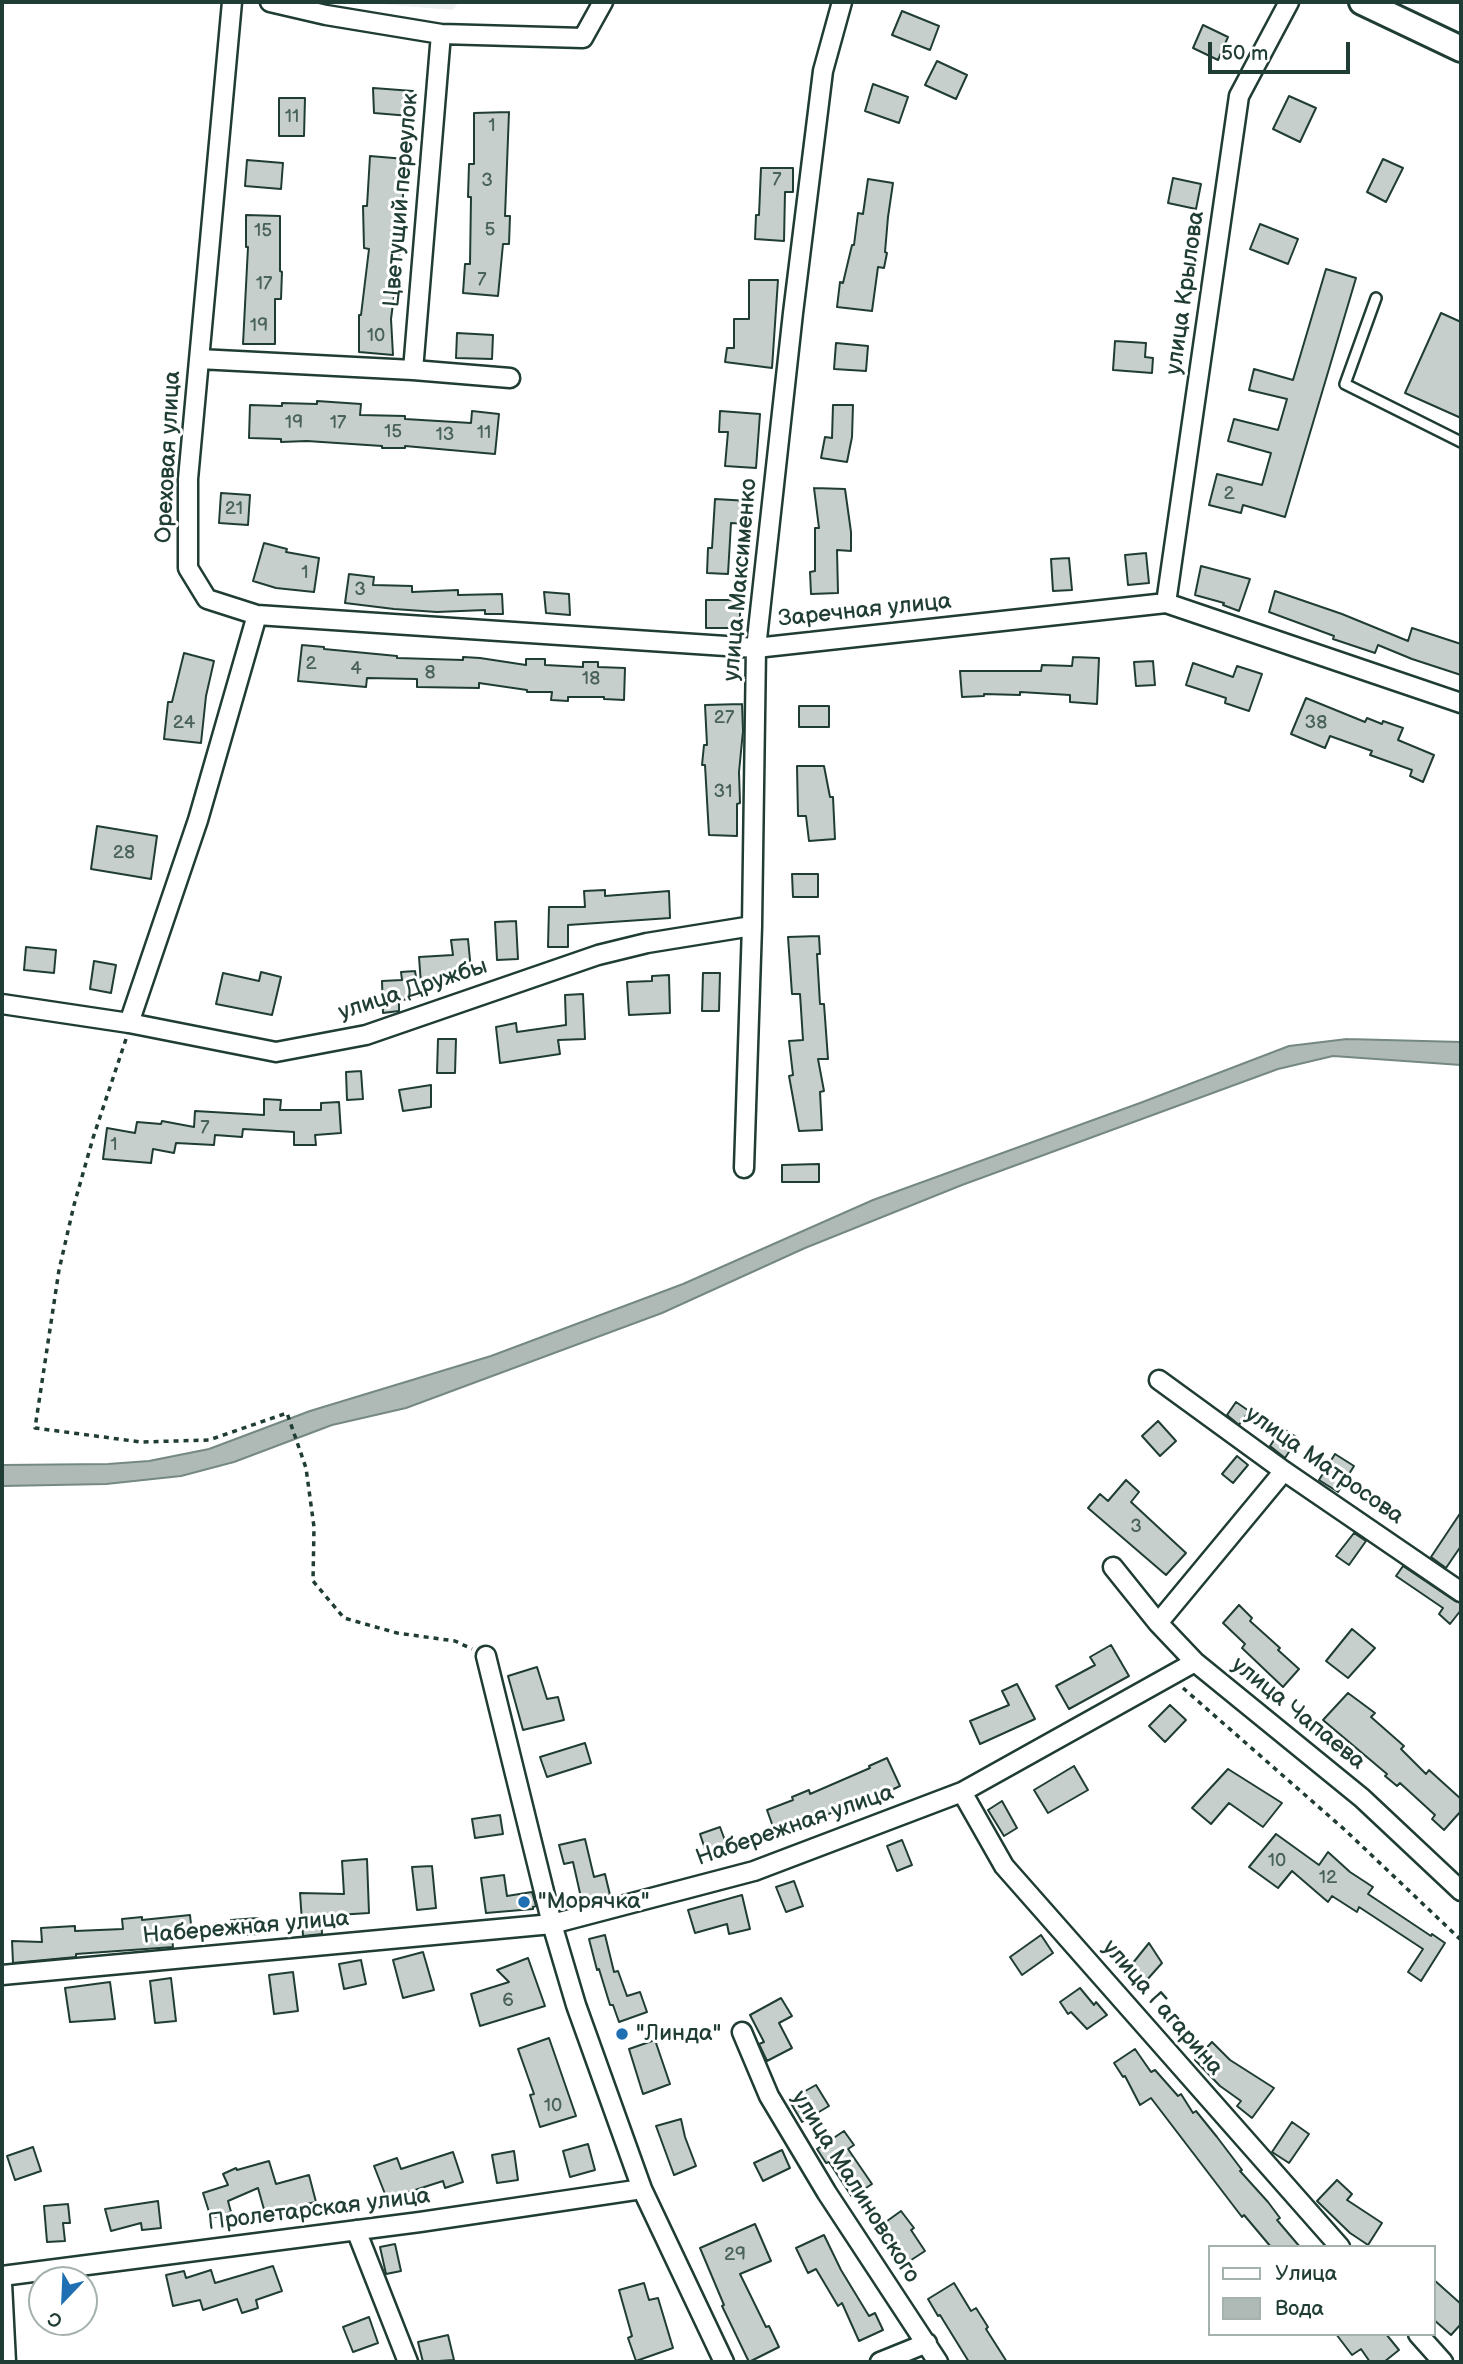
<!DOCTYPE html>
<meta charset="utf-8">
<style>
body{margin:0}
#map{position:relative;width:1463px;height:2364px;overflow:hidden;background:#fff;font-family:"Balsamiq Sans",sans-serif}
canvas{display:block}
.frame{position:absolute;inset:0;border:4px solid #1f3d34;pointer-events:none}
.legend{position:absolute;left:1208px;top:2245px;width:228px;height:91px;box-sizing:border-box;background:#fff;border:2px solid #a5b1ae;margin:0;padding:9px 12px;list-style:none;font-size:21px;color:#1f3d34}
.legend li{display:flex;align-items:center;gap:14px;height:35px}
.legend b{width:35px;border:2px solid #a5b1ae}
.north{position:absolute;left:28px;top:2266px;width:70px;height:70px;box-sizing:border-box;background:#fff;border:2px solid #a5b1ae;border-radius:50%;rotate:203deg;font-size:19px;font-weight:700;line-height:28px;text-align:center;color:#1f3d34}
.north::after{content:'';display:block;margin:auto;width:24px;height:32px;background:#1f6fb2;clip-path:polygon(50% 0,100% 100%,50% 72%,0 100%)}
.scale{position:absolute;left:1208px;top:42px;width:142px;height:32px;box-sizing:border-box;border:4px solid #1f3d34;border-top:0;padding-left:9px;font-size:21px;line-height:24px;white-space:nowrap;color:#1f3d34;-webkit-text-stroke:5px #fff;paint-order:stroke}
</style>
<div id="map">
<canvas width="1463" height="2364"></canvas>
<div class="frame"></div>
<ul class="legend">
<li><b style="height:9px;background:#fff"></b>Улица</li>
<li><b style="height:19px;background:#afbab7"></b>Вода</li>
</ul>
<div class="north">С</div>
<div class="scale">50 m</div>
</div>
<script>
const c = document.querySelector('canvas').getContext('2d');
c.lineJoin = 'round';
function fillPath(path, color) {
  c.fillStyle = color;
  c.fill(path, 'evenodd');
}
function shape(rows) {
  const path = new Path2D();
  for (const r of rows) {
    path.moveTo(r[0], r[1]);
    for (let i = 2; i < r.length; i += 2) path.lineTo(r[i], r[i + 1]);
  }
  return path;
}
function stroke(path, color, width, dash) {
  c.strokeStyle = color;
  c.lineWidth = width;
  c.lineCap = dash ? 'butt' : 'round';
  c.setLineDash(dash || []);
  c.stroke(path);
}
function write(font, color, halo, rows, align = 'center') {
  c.font = font + ' "Balsamiq Sans",sans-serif';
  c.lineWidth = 6;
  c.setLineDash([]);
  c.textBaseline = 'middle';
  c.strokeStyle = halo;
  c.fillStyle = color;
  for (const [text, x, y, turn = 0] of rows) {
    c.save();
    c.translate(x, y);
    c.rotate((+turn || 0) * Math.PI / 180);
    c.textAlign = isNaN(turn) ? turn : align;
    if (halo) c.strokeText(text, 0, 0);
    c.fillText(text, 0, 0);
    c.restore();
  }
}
fillPath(shape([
 [356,2,459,2,453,10]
]), '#eef1f0');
const water = shape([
 [1347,1039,1461,1042,1461,1065,1333,1056,1278,1069,962,1185,805,1248,662,1313,406,1408,332,1425,234,1462,181,1476,106,1484,2,1486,2,1465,108,1464,149,1461,209,1449,310,1411,491,1356,683,1284,873,1200,1140,1103,1289,1046,1347,1039]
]);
fillPath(water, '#afbab7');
stroke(water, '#758883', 2);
const building = shape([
 [902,11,939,26,930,50,892,35,902,11],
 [1203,25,1228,37,1218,60,1193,48,1203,25],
 [937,61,967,75,956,99,925,85,937,61],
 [873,84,908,97,899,123,865,111,873,84],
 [373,88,413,91,410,116,374,113,373,88],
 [1289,96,1316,108,1300,142,1273,129,1289,96],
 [279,98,305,98,304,136,279,136,279,98],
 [509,112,505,216,510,216,509,244,503,244,498,296,463,293,465,264,470,264,471,197,468,197,469,164,474,164,474,113,509,112],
 [370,156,405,159,400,250,391,319,393,355,359,352,359,315,361,315,369,249,364,248,363,206,367,206,370,156],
 [1383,159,1403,168,1386,202,1367,192,1383,159],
 [247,160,283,163,281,189,245,186,247,160],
 [761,168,793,168,793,192,785,192,784,241,755,239,756,215,759,215,761,168],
 [1173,178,1201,184,1196,209,1168,203,1173,178],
 [868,179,893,183,888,217,885,252,887,253,884,268,878,267,872,311,837,307,840,282,843,283,852,245,854,245,858,213,863,214,868,179],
 [246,215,280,216,280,271,282,272,281,299,275,299,275,344,243,344,248,247,246,247,246,215],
 [1260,224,1298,239,1288,264,1250,249,1260,224],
 [1326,269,1356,278,1285,517,1243,505,1241,513,1209,505,1217,474,1262,485,1271,453,1228,441,1234,419,1278,430,1287,399,1249,390,1254,369,1293,380,1326,269],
 [749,280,778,280,772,368,725,362,727,348,734,348,734,319,749,319,749,280],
 [1441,313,1461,322,1461,418,1405,393,1441,313],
 [457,333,493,335,492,359,456,358,457,333],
 [1115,341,1146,343,1145,357,1153,358,1152,373,1113,370,1115,341],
 [836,343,868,346,866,371,834,369,836,343],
 [317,401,361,404,360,415,405,416,405,419,471,423,472,411,499,414,495,454,405,446,405,448,382,448,382,446,307,441,281,442,281,439,249,438,250,405,282,406,282,403,317,404,317,401],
 [833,405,853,405,852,437,847,462,821,458,825,437,832,438,833,405],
 [720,411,760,414,756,468,725,466,728,432,719,432,720,411],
 [814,488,845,489,851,532,851,551,837,550,838,593,811,594,810,572,815,571,815,528,819,528,814,488],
 [221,493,250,495,248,525,219,523,221,493],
 [715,499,749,501,748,524,731,523,728,574,707,573,708,548,712,548,715,499],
 [264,543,287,549,286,552,319,558,314,592,276,588,253,581,264,543],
 [1146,553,1149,583,1128,585,1125,555,1146,553],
 [1069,558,1072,590,1053,591,1051,559,1069,558],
 [1201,566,1250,579,1239,611,1223,605,1224,603,1195,595,1201,566],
 [349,574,374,577,373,585,412,586,412,592,458,590,458,595,502,594,503,614,485,614,485,610,437,612,394,609,345,603,349,574],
 [1275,591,1342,614,1408,641,1412,628,1461,644,1461,675,1412,659,1378,645,1375,653,1333,639,1334,636,1269,612,1275,591],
 [544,592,569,594,570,615,546,613,544,592],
 [706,600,740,600,740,628,706,628,706,600],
 [302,645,324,647,324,649,397,656,397,658,463,660,463,657,480,658,526,665,526,659,545,659,545,665,583,667,583,662,598,662,598,667,625,668,624,700,604,699,604,697,568,697,568,701,551,700,552,692,527,692,527,690,479,683,479,688,417,687,417,679,367,678,366,687,298,681,302,645],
 [184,653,214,661,206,696,201,743,164,739,168,702,172,702,184,653],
 [1073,657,1099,658,1097,704,1070,702,1070,695,1020,692,1020,695,984,694,984,696,962,697,960,671,1041,671,1042,665,1072,666,1073,657],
 [1153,661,1155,685,1136,686,1134,662,1153,661],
 [1193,663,1233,677,1237,666,1262,674,1249,711,1225,703,1226,698,1186,685,1193,663],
 [1306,698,1365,722,1367,718,1382,724,1383,721,1403,728,1398,740,1434,755,1423,782,1410,776,1412,770,1370,755,1372,751,1330,736,1325,748,1291,734,1306,698],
 [742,704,743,731,739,772,740,803,737,804,737,836,709,835,705,765,702,765,704,745,707,745,705,705,742,704],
 [799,706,829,706,829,727,799,727,799,706],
 [797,766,824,766,830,797,833,797,835,839,809,841,806,816,798,816,797,766],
 [97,826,157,836,151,879,91,869,97,826],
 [792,874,818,874,818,897,793,897,792,874],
 [605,890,605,896,669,891,670,918,568,925,568,947,548,947,549,907,585,907,584,891,605,890],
 [516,921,518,959,497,960,495,922,516,921],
 [819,936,820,954,817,954,820,1004,824,1004,828,1059,818,1059,824,1091,820,1092,822,1130,799,1131,789,1076,793,1075,789,1041,803,1040,800,994,792,994,788,937,819,936],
 [468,939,471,970,440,973,440,983,421,984,419,957,453,955,451,940,468,939],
 [26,947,56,950,54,973,24,970,26,947],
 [94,961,116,965,111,993,90,989,94,961],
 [415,971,419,996,399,1001,399,1011,383,1013,382,981,402,980,401,972,415,971],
 [261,972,281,977,272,1015,216,1004,223,973,259,981,261,972],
 [703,973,720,973,719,1011,702,1011,703,973],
 [669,975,670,1013,629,1015,627,982,652,981,652,976,669,975],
 [583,994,585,1039,558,1040,560,1054,500,1063,496,1027,516,1023,517,1032,566,1025,565,995,583,994],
 [438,1039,456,1039,455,1073,437,1073,438,1039],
 [361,1071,363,1099,347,1100,346,1072,361,1071],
 [431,1085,431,1107,403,1111,399,1090,431,1085],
 [264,1099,281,1100,280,1110,321,1110,321,1103,339,1102,341,1133,315,1135,316,1145,294,1145,294,1132,243,1129,242,1137,215,1135,214,1145,176,1143,174,1153,153,1149,151,1163,103,1159,107,1128,135,1133,137,1122,161,1124,162,1121,194,1127,195,1111,264,1115,264,1099],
 [819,1164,819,1182,782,1182,782,1165,819,1164],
 [1236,1402,1249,1411,1239,1425,1227,1415,1236,1402],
 [1158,1421,1176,1441,1160,1456,1142,1436,1158,1421],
 [1282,1428,1298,1438,1285,1458,1270,1446,1282,1428],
 [1335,1454,1354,1466,1338,1492,1319,1480,1335,1454],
 [1237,1456,1248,1465,1233,1483,1222,1474,1237,1456],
 [1126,1480,1139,1492,1131,1502,1186,1553,1166,1575,1088,1508,1100,1494,1108,1501,1126,1480],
 [1461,1512,1461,1546,1446,1568,1431,1557,1461,1512],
 [1354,1533,1366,1541,1349,1565,1336,1556,1354,1533],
 [1403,1566,1455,1601,1461,1603,1461,1610,1450,1624,1439,1614,1443,1608,1396,1576,1403,1566],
 [1239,1605,1252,1618,1250,1621,1280,1648,1278,1650,1299,1669,1283,1687,1242,1648,1245,1644,1223,1623,1239,1605],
 [1352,1629,1375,1648,1348,1678,1326,1661,1352,1629],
 [1111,1645,1129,1676,1069,1709,1056,1686,1095,1665,1090,1657,1111,1645],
 [537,1667,547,1699,558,1697,564,1720,523,1730,508,1676,537,1667],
 [1017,1684,1035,1719,980,1744,970,1721,1009,1705,1002,1691,1017,1684],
 [1348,1693,1375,1713,1371,1717,1404,1746,1401,1749,1426,1774,1429,1770,1461,1799,1461,1811,1444,1830,1432,1819,1435,1815,1400,1783,1397,1786,1385,1776,1387,1774,1323,1720,1348,1693],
 [1170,1705,1186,1720,1165,1742,1149,1726,1170,1705],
 [585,1743,591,1763,547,1777,540,1757,585,1743],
 [887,1758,900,1786,843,1813,841,1809,776,1835,767,1810,793,1800,792,1797,809,1790,810,1794,870,1768,869,1766,887,1758],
 [1074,1766,1088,1790,1048,1813,1034,1790,1074,1766],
 [1228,1769,1282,1803,1263,1827,1229,1803,1211,1824,1192,1808,1228,1769],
 [1002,1801,1017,1828,1004,1836,988,1810,1002,1801],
 [500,1815,503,1834,475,1838,472,1819,500,1815],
 [720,1827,730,1854,709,1861,700,1834,720,1827],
 [1276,1834,1319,1865,1328,1852,1350,1872,1373,1887,1368,1894,1431,1936,1432,1934,1445,1943,1421,1981,1408,1972,1423,1949,1359,1907,1357,1912,1332,1896,1328,1902,1292,1871,1278,1888,1249,1867,1276,1834],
 [585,1839,594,1877,605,1874,610,1895,582,1902,573,1862,564,1864,559,1845,585,1839],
 [902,1840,912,1865,897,1871,887,1846,902,1840],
 [367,1859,369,1913,321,1916,322,1934,303,1936,300,1893,344,1894,342,1861,367,1859],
 [432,1866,436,1908,417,1910,412,1867,432,1866],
 [504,1875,507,1896,532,1892,536,1906,533,1907,533,1909,486,1913,481,1878,504,1875],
 [794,1881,803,1906,786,1912,776,1887,794,1881],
 [742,1895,750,1929,729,1934,727,1924,695,1933,688,1910,742,1895],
 [190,1915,192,1934,172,1938,173,1947,76,1954,76,1957,13,1963,12,1941,42,1942,41,1928,75,1926,75,1931,123,1929,122,1919,142,1917,142,1920,190,1915],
 [258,1918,260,1934,231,1935,231,1920,258,1918],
 [605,1935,614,1972,618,1971,627,1996,640,1992,647,2012,619,2022,613,2005,610,2005,599,1969,597,1970,589,1939,605,1935],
 [1041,1935,1053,1953,1022,1975,1010,1957,1041,1935],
 [1149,1943,1162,1963,1137,1991,1124,1974,1149,1943],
 [423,1952,434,1990,403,1998,393,1960,423,1952],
 [528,1958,545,2006,480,2026,471,1994,509,1982,497,1970,528,1958],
 [361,1960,366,1984,344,1989,339,1964,361,1960],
 [293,1972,298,2011,274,2014,269,1975,293,1972],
 [171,1978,176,2021,155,2023,150,1981,171,1978],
 [110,1982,115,2019,70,2022,65,1988,110,1982],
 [1080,1988,1094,2005,1096,2002,1107,2015,1087,2029,1071,2012,1068,2014,1060,2002,1080,1988],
 [781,1998,792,2016,779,2023,792,2048,767,2061,759,2044,764,2042,750,2015,781,1998],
 [549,2038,576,2116,540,2127,530,2095,534,2094,518,2049,549,2038],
 [655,2040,670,2084,643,2094,629,2049,655,2040],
 [1212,2042,1230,2060,1274,2088,1252,2118,1237,2106,1241,2101,1220,2086,1195,2060,1212,2042],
 [1135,2049,1151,2072,1155,2070,1178,2096,1181,2094,1193,2113,1196,2111,1217,2137,1242,2170,1240,2171,1268,2202,1280,2218,1277,2220,1300,2247,1271,2247,1244,2215,1242,2217,1151,2098,1140,2105,1125,2076,1123,2077,1114,2063,1135,2049],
 [816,2085,829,2106,802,2122,789,2100,816,2085],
 [681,2119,685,2137,696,2166,674,2175,656,2126,681,2119],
 [1292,2122,1309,2134,1289,2163,1272,2152,1292,2122],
 [844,2131,854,2145,848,2149,872,2184,852,2197,829,2162,826,2163,817,2149,844,2131],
 [588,2144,595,2170,570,2177,563,2151,588,2144],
 [33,2147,41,2171,15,2180,7,2156,33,2147],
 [782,2150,790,2168,763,2181,754,2163,782,2150],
 [514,2151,518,2180,497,2183,492,2155,514,2151],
 [453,2152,463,2182,445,2188,443,2181,387,2199,374,2166,397,2158,401,2169,453,2152],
 [269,2161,276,2184,309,2175,316,2202,265,2213,258,2188,228,2201,231,2212,211,2218,203,2193,228,2185,223,2174,236,2168,237,2170,269,2161],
 [1337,2180,1352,2194,1347,2200,1382,2223,1368,2245,1350,2233,1317,2201,1337,2180],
 [158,2201,161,2228,142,2230,141,2223,111,2231,105,2209,158,2201],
 [68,2204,70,2223,63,2223,65,2241,47,2242,44,2206,68,2204],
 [901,2211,914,2228,911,2230,925,2251,902,2266,876,2229,901,2211],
 [755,2224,771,2261,740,2274,766,2327,769,2326,779,2347,749,2362,722,2306,724,2305,700,2248,755,2224],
 [824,2235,841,2270,869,2316,875,2313,883,2330,859,2341,842,2303,838,2306,816,2269,808,2273,796,2248,824,2235],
 [395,2244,401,2271,386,2274,380,2247,395,2244],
 [273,2266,282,2291,256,2300,258,2308,242,2313,237,2299,203,2310,200,2300,173,2306,166,2275,184,2271,186,2278,211,2270,215,2283,273,2266],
 [1433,2279,1461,2304,1461,2324,1451,2335,1433,2319,1433,2279],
 [644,2283,649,2300,658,2298,673,2348,636,2361,628,2338,632,2336,619,2290,644,2283],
 [954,2283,971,2311,976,2308,988,2327,986,2329,1007,2362,969,2362,940,2315,938,2316,928,2299,954,2283],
 [369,2317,378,2343,353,2352,343,2327,369,2317],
 [1336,2334,1386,2334,1399,2350,1384,2362,1370,2362,1361,2349,1352,2355,1336,2334],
 [448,2335,454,2360,423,2362,418,2342,448,2335]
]);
fillPath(building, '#c7cfcc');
stroke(building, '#1f3d34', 2);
const lane = shape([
 [1376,298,1345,384,1461,442]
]);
const street = shape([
 [232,2,188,479,188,568,207,599,257,615,756,648,1166,603,1461,703],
 [270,2,326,15,441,34,583,38,603,2],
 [199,359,413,370,510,378],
 [413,370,441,34],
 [1166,603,1239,96,1289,2],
 [2,1004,129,1023,276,1052,366,1035,598,955,647,943,752,926],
 [129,1023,198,820,257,615],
 [744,1168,752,926,756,648,793,313,823,71,842,2],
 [1159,1380,1284,1471,1461,1592],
 [1113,1567,1158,1623,1195,1662,1362,1798,1461,1891],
 [1158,1623,1284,1471],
 [486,1656,552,1924,576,2005,642,2189,724,2362],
 [962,1792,1004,1866,1340,2247],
 [2,1975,552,1924,754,1871,962,1792,1195,1662],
 [742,2032,769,2096,827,2193,938,2362],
 [356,2230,408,2362],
 [2,2276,420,2222,642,2189],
 [2,2283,6,2362],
 [1418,2334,1443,2362],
 [880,2362,927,2343]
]);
const secondary = shape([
 [1362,2,1461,49]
]);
stroke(lane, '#1f3d34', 14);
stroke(street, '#1f3d34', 23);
stroke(secondary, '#1f3d34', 30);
stroke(shape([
 [126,1039,93,1138,74,1205,59,1270,35,1428,141,1442,209,1440,287,1413,306,1468,314,1527,313,1581,344,1618,397,1633,455,1641,472,1649],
 [1183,1688,1345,1830,1461,1940]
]), '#1f3d34', 3.5, [5, 5]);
stroke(lane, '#fff', 9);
stroke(street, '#fff', 18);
stroke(secondary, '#fff', 24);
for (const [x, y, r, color] of [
 [524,1902,7,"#1f6fb2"],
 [622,2034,7,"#1f6fb2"]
]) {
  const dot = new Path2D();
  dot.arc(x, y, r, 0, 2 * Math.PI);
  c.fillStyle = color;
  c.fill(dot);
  stroke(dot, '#fff', 2.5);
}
write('19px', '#49625a', null, [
 ["11",292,117],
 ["1",492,126],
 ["7",777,180],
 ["3",487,181],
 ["5",490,230],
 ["15",263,231],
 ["7",482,280],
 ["17",264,284],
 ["19",259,326],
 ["10",376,336],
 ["19",294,423],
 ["17",338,423],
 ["15",393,432],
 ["11",484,433],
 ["13",445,435],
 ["2",1229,494],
 ["21",234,509],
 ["1",305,573],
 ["3",360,590],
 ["2",311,664],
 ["4",356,669],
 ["8",430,673],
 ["18",591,679],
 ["27",724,718],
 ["24",184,723],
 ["38",1316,723],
 ["31",723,792],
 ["28",124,853],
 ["7",205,1128],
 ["1",114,1145],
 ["3",1136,1527],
 ["10",1277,1861],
 ["12",1328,1878],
 ["6",508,2001],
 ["10",553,2106],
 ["29",735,2255]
]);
write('23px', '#1f3d34', '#fff', [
 ["Цветущий переулок",402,200,-85],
 ["улица Крылова",1186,293,-82],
 ["Ореховая улица",169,457,-87],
 ["улица Максименко",741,580,-85],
 ["Заречная улица",865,611,-6],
 ["улица Дружбы",413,990,-18],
 ["улица Матросова",1324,1466,35],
 ["улица Чапаева",1298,1714,39],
 ["Набережная улица",795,1826,-19],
 ["Набережная улица",246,1928,-5],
 ["улица Гагарина",1162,2008,49],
 ["улица Малиновского",855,2187,58],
 ["Пролетарская улица",319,2210,-7]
]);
write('23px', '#1f3d34', '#fff', [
 ["\"Морячка\"",538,1902],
 ["\"Линда\"",636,2034]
], 'left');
</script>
